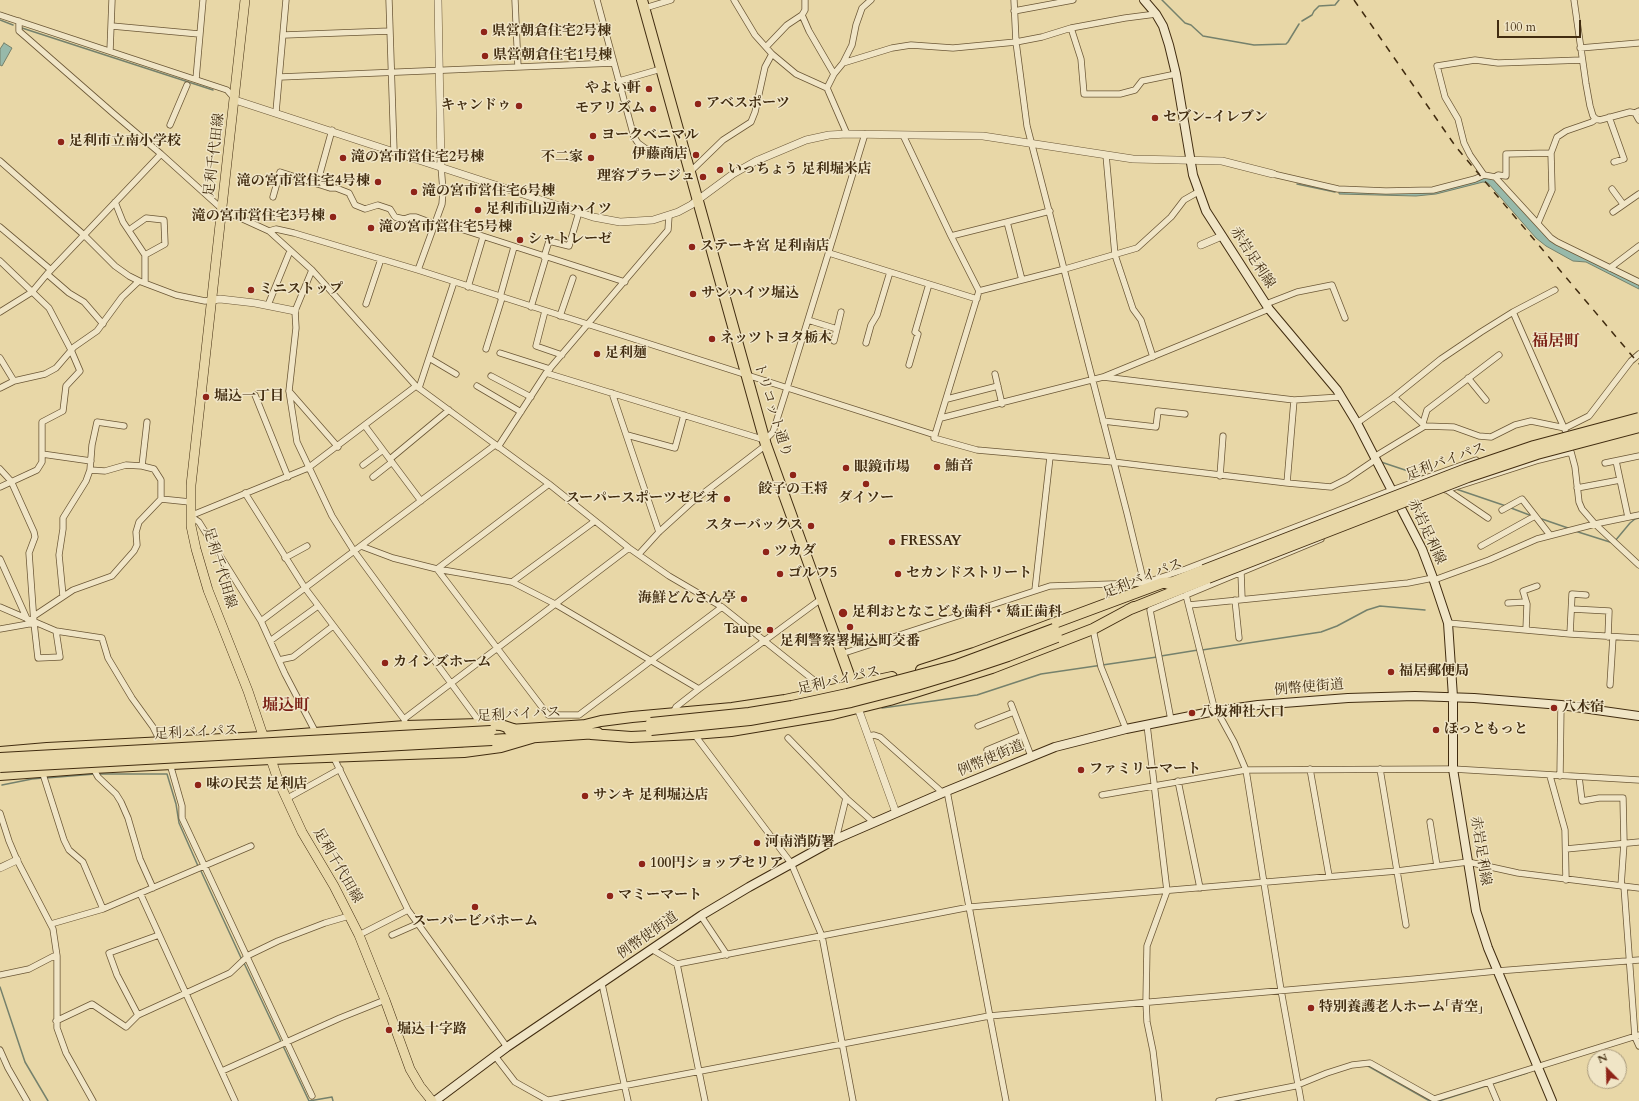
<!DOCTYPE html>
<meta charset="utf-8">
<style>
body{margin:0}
#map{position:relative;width:1639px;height:1101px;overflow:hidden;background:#e8d7a7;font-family:Cardo,serif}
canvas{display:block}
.north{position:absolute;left:1587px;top:1049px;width:40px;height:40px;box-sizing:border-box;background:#f0e5c6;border:1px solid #aa9b7d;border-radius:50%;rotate:337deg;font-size:11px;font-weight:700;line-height:16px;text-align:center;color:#412c10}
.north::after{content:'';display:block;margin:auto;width:14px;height:18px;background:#8f2418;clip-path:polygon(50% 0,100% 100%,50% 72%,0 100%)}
.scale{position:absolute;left:1497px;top:20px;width:84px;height:18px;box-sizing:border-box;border:2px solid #412c10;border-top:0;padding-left:5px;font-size:12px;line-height:14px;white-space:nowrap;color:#412c10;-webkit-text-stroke:3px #f0e5c6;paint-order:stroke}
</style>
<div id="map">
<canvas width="1639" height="1101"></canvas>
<div class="north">N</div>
<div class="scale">100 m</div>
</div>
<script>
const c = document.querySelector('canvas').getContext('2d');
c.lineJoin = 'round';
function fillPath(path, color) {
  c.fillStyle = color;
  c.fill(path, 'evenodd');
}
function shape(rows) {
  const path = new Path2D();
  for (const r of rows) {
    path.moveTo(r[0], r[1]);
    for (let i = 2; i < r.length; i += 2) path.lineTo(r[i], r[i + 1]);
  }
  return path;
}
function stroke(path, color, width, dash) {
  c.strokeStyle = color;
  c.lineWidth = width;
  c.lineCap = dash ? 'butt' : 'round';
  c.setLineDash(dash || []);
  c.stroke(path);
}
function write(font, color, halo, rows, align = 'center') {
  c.font = font + ' Cardo,"Noto Serif JP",serif';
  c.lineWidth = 3;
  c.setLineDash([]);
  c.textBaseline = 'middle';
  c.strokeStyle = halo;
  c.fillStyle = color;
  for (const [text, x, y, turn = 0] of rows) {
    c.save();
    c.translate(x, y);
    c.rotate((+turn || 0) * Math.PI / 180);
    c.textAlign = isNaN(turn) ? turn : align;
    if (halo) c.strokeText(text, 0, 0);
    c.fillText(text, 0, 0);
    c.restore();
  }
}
const water = shape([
 [4,43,12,48,2,66,0,65,0,49,4,43],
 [1481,177,1495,178,1551,239,1639,283,1639,289,1586,262,1573,261,1546,246,1536,238,1488,183,1483,182,1436,194,1416,196,1339,194,1339,190,1415,192,1481,177]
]);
fillPath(water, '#97b9aa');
stroke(water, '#75816c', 1);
stroke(shape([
 [1162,0,1185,23,1191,25,1203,36,1254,45,1286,44,1288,42,1299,24],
 [0,20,13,25],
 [1302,21,1312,15,1314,11,1319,6,1335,5,1339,0],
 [22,28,213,90],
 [1297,184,1335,192],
 [1381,462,1423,476],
 [1456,489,1506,506],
 [1511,508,1532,516],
 [1539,518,1568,528],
 [1575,531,1613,543],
 [1615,541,1630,523,1635,519,1639,518],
 [1202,650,1321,632,1337,626,1367,610,1380,606,1425,610],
 [1161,656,1198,650],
 [882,708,977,695,1041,674,1157,657],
 [98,774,167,774,176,804,179,823,198,866],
 [46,778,95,774],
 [2,785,32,779,43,778],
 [200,869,242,960],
 [244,963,309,1101,332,1097,333,1101],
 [0,987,25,1062,48,1101],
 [1368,1066,1428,1100,1432,1101],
 [1492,1084,1527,1073],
 [1235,1101,1249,1098],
 [1439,1101,1489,1085]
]), '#75816c', 1.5);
const minor = shape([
 [389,0,394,151],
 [515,0,518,67],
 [597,0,634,137,638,143,649,151,686,156],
 [734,0,755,35,772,54,796,74,827,88],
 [1014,0,1016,42,1027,126,1127,513,1144,583],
 [1574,0,1586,84,1590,106,1593,116,1596,119],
 [645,8,671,0],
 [1014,11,1073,0],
 [0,15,227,90,234,98],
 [802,15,809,31,834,74],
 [19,21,19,31,26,37,114,114,161,154,223,210,269,231,312,270,416,386,549,484,629,548,669,576,722,607,821,686,823,692],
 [112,26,199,34],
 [1071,28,1081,59,1084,94,1120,94,1135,90,1142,81,1176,74],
 [516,30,604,27],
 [284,35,390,31],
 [766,47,787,25,802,15,805,10,805,0],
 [1580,48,1639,43],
 [110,51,112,0],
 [843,63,892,48,911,45,953,48,1016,42,1042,37,1071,28,1125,18,1156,14],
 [280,77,614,63],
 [196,79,203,0],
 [619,81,661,69],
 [276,112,286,0],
 [1635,113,1639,120],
 [1609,117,1624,159,1614,162],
 [170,125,187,85],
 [847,134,827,88,834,74,843,63,852,45,856,25,862,8,871,0],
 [903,135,951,236,979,291,934,438,977,450,1113,462,1287,483,1331,487,1347,479,1375,460],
 [1106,155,1115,255,1133,309,1141,320,1153,357],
 [0,161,84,235,115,266,129,276,139,281,176,295,205,301,212,300],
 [690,172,723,140,751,122,755,112,765,67,772,54],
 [1273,174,1338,189,1386,191,1433,190,1475,179,1484,175,1495,177,1551,238,1557,242,1639,282],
 [1484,175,1470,155,1464,143,1458,119,1445,97,1437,66,1475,60,1498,63,1582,60],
 [1495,177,1498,175,1506,176,1506,154,1551,153],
 [317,184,332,130],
 [1612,189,1623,204],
 [273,197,280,172,330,188,336,188,349,193,355,205,365,209,378,205,390,209,395,217,404,219,410,217,416,217,435,224],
 [115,202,123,222,145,255,145,283],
 [1613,212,1639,194],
 [436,221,625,282],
 [1007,222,1050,211],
 [1538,223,1552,190,1551,153,1557,137,1566,131,1592,122,1596,119,1600,120,1630,112,1635,113,1639,111],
 [0,227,51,270],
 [129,230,146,218,164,220,165,244,145,255],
 [269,231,276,229,294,233,418,270,935,435],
 [951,236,1007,222,1022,280],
 [829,253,977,299],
 [544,257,549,241,569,246,579,212],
 [0,261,49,308,71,350,80,371,66,386,63,411,42,422,42,462,37,470,0,487],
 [1610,268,1639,246],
 [312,270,295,311,296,328,289,391,297,442,332,516,354,551,481,724],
 [418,270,442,204,443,191,441,166],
 [47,274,69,293,84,302,103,324],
 [468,287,483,237],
 [979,291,1065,269,1137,248,1171,217,1184,200,1198,192],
 [500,297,514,247],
 [366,304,381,259],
 [1266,304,1297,292,1332,285,1345,318],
 [268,305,290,251],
 [531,307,546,257],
 [545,311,536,346,562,355],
 [0,312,32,292,47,274,161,154],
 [1513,312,1565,430],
 [560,316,573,278],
 [808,320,837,329],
 [834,341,841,312],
 [866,343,871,325,877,315,890,272],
 [486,349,502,298],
 [500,353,550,369],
 [0,358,14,381],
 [429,358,456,374],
 [909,365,918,334,915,332,929,284],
 [546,373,765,440,773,432,787,388,865,134],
 [995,374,1002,404],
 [491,376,531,397],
 [1103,377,1294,400,1341,397],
 [1468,378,1486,400],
 [477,386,521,412],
 [0,388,14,381,45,374,56,368,74,347,97,331,122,297,139,281],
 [419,388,454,282],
 [289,391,338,447],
 [612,393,659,532],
 [255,395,288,477],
 [1394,397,1425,426,1454,427,1479,436,1491,437,1515,425,1531,421,1565,428,1589,416,1631,361,1639,354],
 [947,399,998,386],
 [941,418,1103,377,1269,309],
 [1103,421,1156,427,1158,411,1185,414],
 [1357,423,1394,397,1441,359,1481,332,1513,312,1555,290],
 [1423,423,1427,410,1499,355],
 [365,426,421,501],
 [627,435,675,448,684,415],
 [498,447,546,373,668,230,669,216],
 [42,454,91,461],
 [1374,457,1425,426],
 [390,459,449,410],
 [1616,461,1628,517],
 [1605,463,1639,456],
 [363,465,383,450],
 [142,466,147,422],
 [0,469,11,481,34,532,35,537,29,553,34,623,0,629],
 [1220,476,1223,436],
 [373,477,392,462],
 [1287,483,1294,400],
 [549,484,437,569,548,715,579,715,722,607],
 [1577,488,1620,480],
 [1446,490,1539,460,1571,452,1575,467,1579,502,1582,509,1595,524,1639,565],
 [1447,490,1488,518],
 [245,493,305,588,404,719,405,722],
 [161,499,190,502],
 [1502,510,1522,499,1550,535],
 [361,546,393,558,437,569,512,582,555,604,699,689],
 [1481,546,1535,516],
 [639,554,659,532,692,502,766,445],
 [285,558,307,546],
 [0,559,27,619],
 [1241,572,1242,599],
 [1434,580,1489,560,1537,539,1595,524,1639,515],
 [512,582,595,521],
 [1035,590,1050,457],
 [1186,595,1215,711],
 [63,596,59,555,63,529,63,518,86,481,90,470,92,445,97,422,124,426],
 [1235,600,1239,638],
 [1508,603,1526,602],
 [1189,605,1408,583,1433,578],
 [0,607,56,631,102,638,108,658,132,698,153,727,161,743],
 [1572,609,1609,611,1608,637],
 [34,616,73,590,112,576,134,551,137,545,136,532,139,522,161,499,161,480,154,469,142,466,126,465,105,471,90,470],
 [261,621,495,445],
 [34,623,38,658,60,657,56,631],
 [1448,623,1570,634,1639,638],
 [1093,629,1101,667,1126,729],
 [1526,630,1527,604,1523,591,1537,586],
 [1570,634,1572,594,1586,595],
 [270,641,318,606],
 [841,654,1050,586,1144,583,1186,569,1392,490,1476,460],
 [279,660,293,657,333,626],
 [1610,685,1613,637],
 [1011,704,1031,756],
 [1217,711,1234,742,1246,770,1281,990,1301,1101],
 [673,713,676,707,699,689,821,599],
 [404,719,629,548],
 [1171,720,1150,610,1321,539],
 [1147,725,1167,891,1147,946,1146,1002,1147,1022,1153,1051,1159,1101],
 [978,726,1014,712],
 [316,733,285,674,261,621,199,522,190,516,308,468,416,386],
 [694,734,791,863,822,936,853,1101],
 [868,736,874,735,880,737,943,793],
 [788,738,846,798,873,822],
 [987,750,1023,735],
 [333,756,408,910,507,1047],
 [170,764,182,806,182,818,312,1096],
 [93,768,98,777,116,794,121,802,128,818,140,859,153,888],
 [1310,769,1329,876],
 [1380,769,1406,925],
 [42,771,64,840,69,850,83,862,103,909],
 [1550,776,1565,830,1566,880],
 [1560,776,1561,705],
 [1579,777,1582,801,1599,798,1623,798,1624,843,1621,886],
 [1178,781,1200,888],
 [947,791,1006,1101],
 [1102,795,1246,770,1453,769,1639,780],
 [286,799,340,769],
 [0,813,9,841,17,860,53,929,57,956,57,1028,66,1053,93,1101],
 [1430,822,1437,866],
 [836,839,846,798],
 [1566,849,1639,842],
 [1624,886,1635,1037,1639,1046],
 [140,893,235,1101],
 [701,916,727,955],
 [51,924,103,909,251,846],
 [359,935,408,910],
 [392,935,417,924],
 [653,950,677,964,970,907,1397,871,1468,862,1518,873,1639,888],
 [677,964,705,1101],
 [0,975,29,969,54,956,57,956],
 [602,984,628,1101],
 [138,1015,117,975,109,953,159,935],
 [56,1021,92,1004,126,1027,138,1015,230,973,249,955,278,941,325,923,349,916],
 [0,1050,8,1068,27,1101],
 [495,1056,515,1082,549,1101],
 [222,1071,340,1018,385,1000],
 [1489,1082,1497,1101],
 [549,1100,989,1016,1415,979,1497,971,1639,960],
 [1219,1101,1295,1086,1327,1073,1352,1065,1370,1063,1434,1099,1639,1035]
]);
const tertiary = shape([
 [438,0,441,166],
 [235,100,593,217,620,222,653,220,678,212,691,205,733,174,756,161,806,140,829,135,847,134,983,136,1133,159,1222,161,1273,174],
 [1201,245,1222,236],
 [212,300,220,299,255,303,295,311],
 [858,708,896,813],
 [0,868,17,860]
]);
const secondary = shape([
 [1144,0,1156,14,1163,26,1169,45,1176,74,1193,175,1206,211,1269,309,1337,390,1357,423,1422,549,1433,578,1448,623,1453,697,1453,769,1476,911,1488,948,1552,1101],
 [435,1101,507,1047,702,915,749,887,836,839,947,791,1055,747,1126,729,1215,711,1258,705,1348,698,1415,696,1474,698,1561,705,1639,716]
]);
const primary = shape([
 [245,0,191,485,191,526,196,549,208,590,248,691,278,780,302,832,334,886,359,935,385,1000,410,1069,420,1086,432,1101]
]);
const trunk = shape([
 [642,0,766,445,853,686,858,708],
 [1168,584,1204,570],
 [1128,610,1208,578],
 [921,670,974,653,1162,583,1173,582],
 [581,726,601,721,632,717,732,708,785,700,892,677],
 [509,730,587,725],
 [591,734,631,737,694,734,731,731,833,714,890,700,992,668,1093,629,1134,607],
 [492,740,598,733],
 [0,752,47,748,263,737,405,726,481,724,501,725,516,730],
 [0,775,93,768,271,759,464,752,501,747,535,737]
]);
stroke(minor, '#6b5736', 7);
stroke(tertiary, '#6b5736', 8);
stroke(secondary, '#412c10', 10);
stroke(primary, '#412c10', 10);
stroke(trunk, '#412c10', 12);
stroke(minor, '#f0e5c6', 5.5);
stroke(tertiary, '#f0e5c6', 7);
stroke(secondary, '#f0e5c6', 8);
stroke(primary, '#e8d7a7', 9);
stroke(trunk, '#e8d7a7', 10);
stroke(shape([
 [1354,0,1456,147,1639,364]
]), '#412c10', 1.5, [7, 7]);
const trunkBridge = shape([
 [1204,570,1466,469,1534,446,1639,418],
 [1208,578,1468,477,1537,454,1639,427],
 [651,723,749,713,792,706,847,694,957,665,1054,629],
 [651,730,750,720,851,702,917,685,960,672,1008,656,1057,637],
 [0,758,491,731],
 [0,767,492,740]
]);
stroke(trunkBridge, '#412c10', 12, []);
stroke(trunkBridge, '#e8d7a7', 10);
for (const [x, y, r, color] of [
 [484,32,4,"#8f2418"],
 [485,56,4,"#8f2418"],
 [649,89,4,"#8f2418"],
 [698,104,4,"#8f2418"],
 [519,106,4,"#8f2418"],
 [653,109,4,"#8f2418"],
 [1155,118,4,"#8f2418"],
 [593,136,4,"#8f2418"],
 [61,142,4,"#8f2418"],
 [696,155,4,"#8f2418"],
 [343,158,4,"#8f2418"],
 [591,158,4,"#8f2418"],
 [720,170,4,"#8f2418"],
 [703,177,4,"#8f2418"],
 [378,182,4,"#8f2418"],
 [414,192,4,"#8f2418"],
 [478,210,4,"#8f2418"],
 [333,217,4,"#8f2418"],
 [371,228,4,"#8f2418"],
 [520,240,4,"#8f2418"],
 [692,247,4,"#8f2418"],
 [251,290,4,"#8f2418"],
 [693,294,4,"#8f2418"],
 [712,339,4,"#8f2418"],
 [597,354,4,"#8f2418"],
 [206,397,4,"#8f2418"],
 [937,467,4,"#8f2418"],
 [846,468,4,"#8f2418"],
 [793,475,4,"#8f2418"],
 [866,484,4,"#8f2418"],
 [727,499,4,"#8f2418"],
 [811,526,4,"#8f2418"],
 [892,542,4,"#8f2418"],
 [766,552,4,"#8f2418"],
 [780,574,4,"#8f2418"],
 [898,574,4,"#8f2418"],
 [744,599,4,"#8f2418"],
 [843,613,5,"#8f2418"],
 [850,627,4,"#8f2418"],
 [770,630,4,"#8f2418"],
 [385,663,4,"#8f2418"],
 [1391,672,4,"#8f2418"],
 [1554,708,4,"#8f2418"],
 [1192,713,4,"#8f2418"],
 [1436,730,4,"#8f2418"],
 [1081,770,4,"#8f2418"],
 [198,785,4,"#8f2418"],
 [585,796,4,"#8f2418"],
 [757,843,4,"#8f2418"],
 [642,864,4,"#8f2418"],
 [610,896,4,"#8f2418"],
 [475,907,4,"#8f2418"],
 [1311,1008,4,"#8f2418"],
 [389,1030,4,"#8f2418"]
]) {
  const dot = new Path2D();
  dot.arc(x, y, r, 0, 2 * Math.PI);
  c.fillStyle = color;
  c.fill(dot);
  stroke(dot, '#f0e5c6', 1.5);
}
write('bold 14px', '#412c10', '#f0e5c6', [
 ["県営朝倉住宅2号棟",492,32],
 ["県営朝倉住宅1号棟",493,56],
 ["やよい軒",641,89,"right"],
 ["アベスポーツ",706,104],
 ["キャンドゥ",511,106,"right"],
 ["モアリズム",645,109,"right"],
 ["セブン-イレブン",1163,118],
 ["ヨークベニマル",601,136],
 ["足利市立南小学校",69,142],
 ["伊藤商店",688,155,"right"],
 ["滝の宮市営住宅2号棟",351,158],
 ["不二家",583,158,"right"],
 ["いっちょう 足利堀米店",728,170],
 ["理容プラージュ",695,177,"right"],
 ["滝の宮市営住宅4号棟",370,182,"right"],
 ["滝の宮市営住宅6号棟",422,192],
 ["足利市山辺南ハイツ",486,210],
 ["滝の宮市営住宅3号棟",325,217,"right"],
 ["滝の宮市営住宅5号棟",379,228],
 ["シャトレーゼ",528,240],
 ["ステーキ宮 足利南店",700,247],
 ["ミニストップ",259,290],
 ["サンハイツ堀込",701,294],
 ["ネッツトヨタ栃木",720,339],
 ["足利麺",605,354],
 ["堀込一丁目",214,397],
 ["鮪音",945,467],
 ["眼鏡市場",854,468],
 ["餃子の王将",793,490,"center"],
 ["スーパースポーツゼビオ",719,499,"right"],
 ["ダイソー",866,499,"center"],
 ["スターバックス",803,526,"right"],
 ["FRESSAY",900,542],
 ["ツカダ",774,552],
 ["ゴルフ5",788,574],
 ["セカンドストリート",906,574],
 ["海鮮どんさん亭",736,599,"right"],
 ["足利おとなこども歯科・矯正歯科",852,613],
 ["Taupe",762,630,"right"],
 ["足利警察署堀込町交番",850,642,"center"],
 ["カインズホーム",393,663],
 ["福居郵便局",1399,672],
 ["八木宿",1562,708],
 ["八坂神社入口",1200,713],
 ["ほっともっと",1444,730],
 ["ファミリーマート",1089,770],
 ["味の民芸 足利店",206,785],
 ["サンキ 足利堀込店",593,796],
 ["河南消防署",765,843],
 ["100円ショップセリア",650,864],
 ["マミーマート",618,896],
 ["スーパービバホーム",475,922,"center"],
 ["特別養護老人ホーム「青空」",1319,1008],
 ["堀込十字路",397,1030]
], 'left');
write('14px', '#412c10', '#f0e5c6', [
 ["足利千代田線",215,155,-83],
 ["赤岩足利線",1252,258,57],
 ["トリコット通り",772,410,73],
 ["足利バイパス",1446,462,-20],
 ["赤岩足利線",1426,532,65],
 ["足利千代田線",219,568,73],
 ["足利バイパス",1143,579,-22],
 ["足利バイパス",839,681,-13],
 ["例幣使街道",1309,688,-5],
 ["足利バイパス",519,715,-3],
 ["足利バイパス",196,733,-3],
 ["例幣使街道",991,759,-23],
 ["赤岩足利線",1480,851,81],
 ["足利千代田線",337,866,60],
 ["例幣使街道",648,936,-35]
]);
write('bold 16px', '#7a1f14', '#f0e5c6', [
 ["福居町",1556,342],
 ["堀込町",286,706]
]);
</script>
